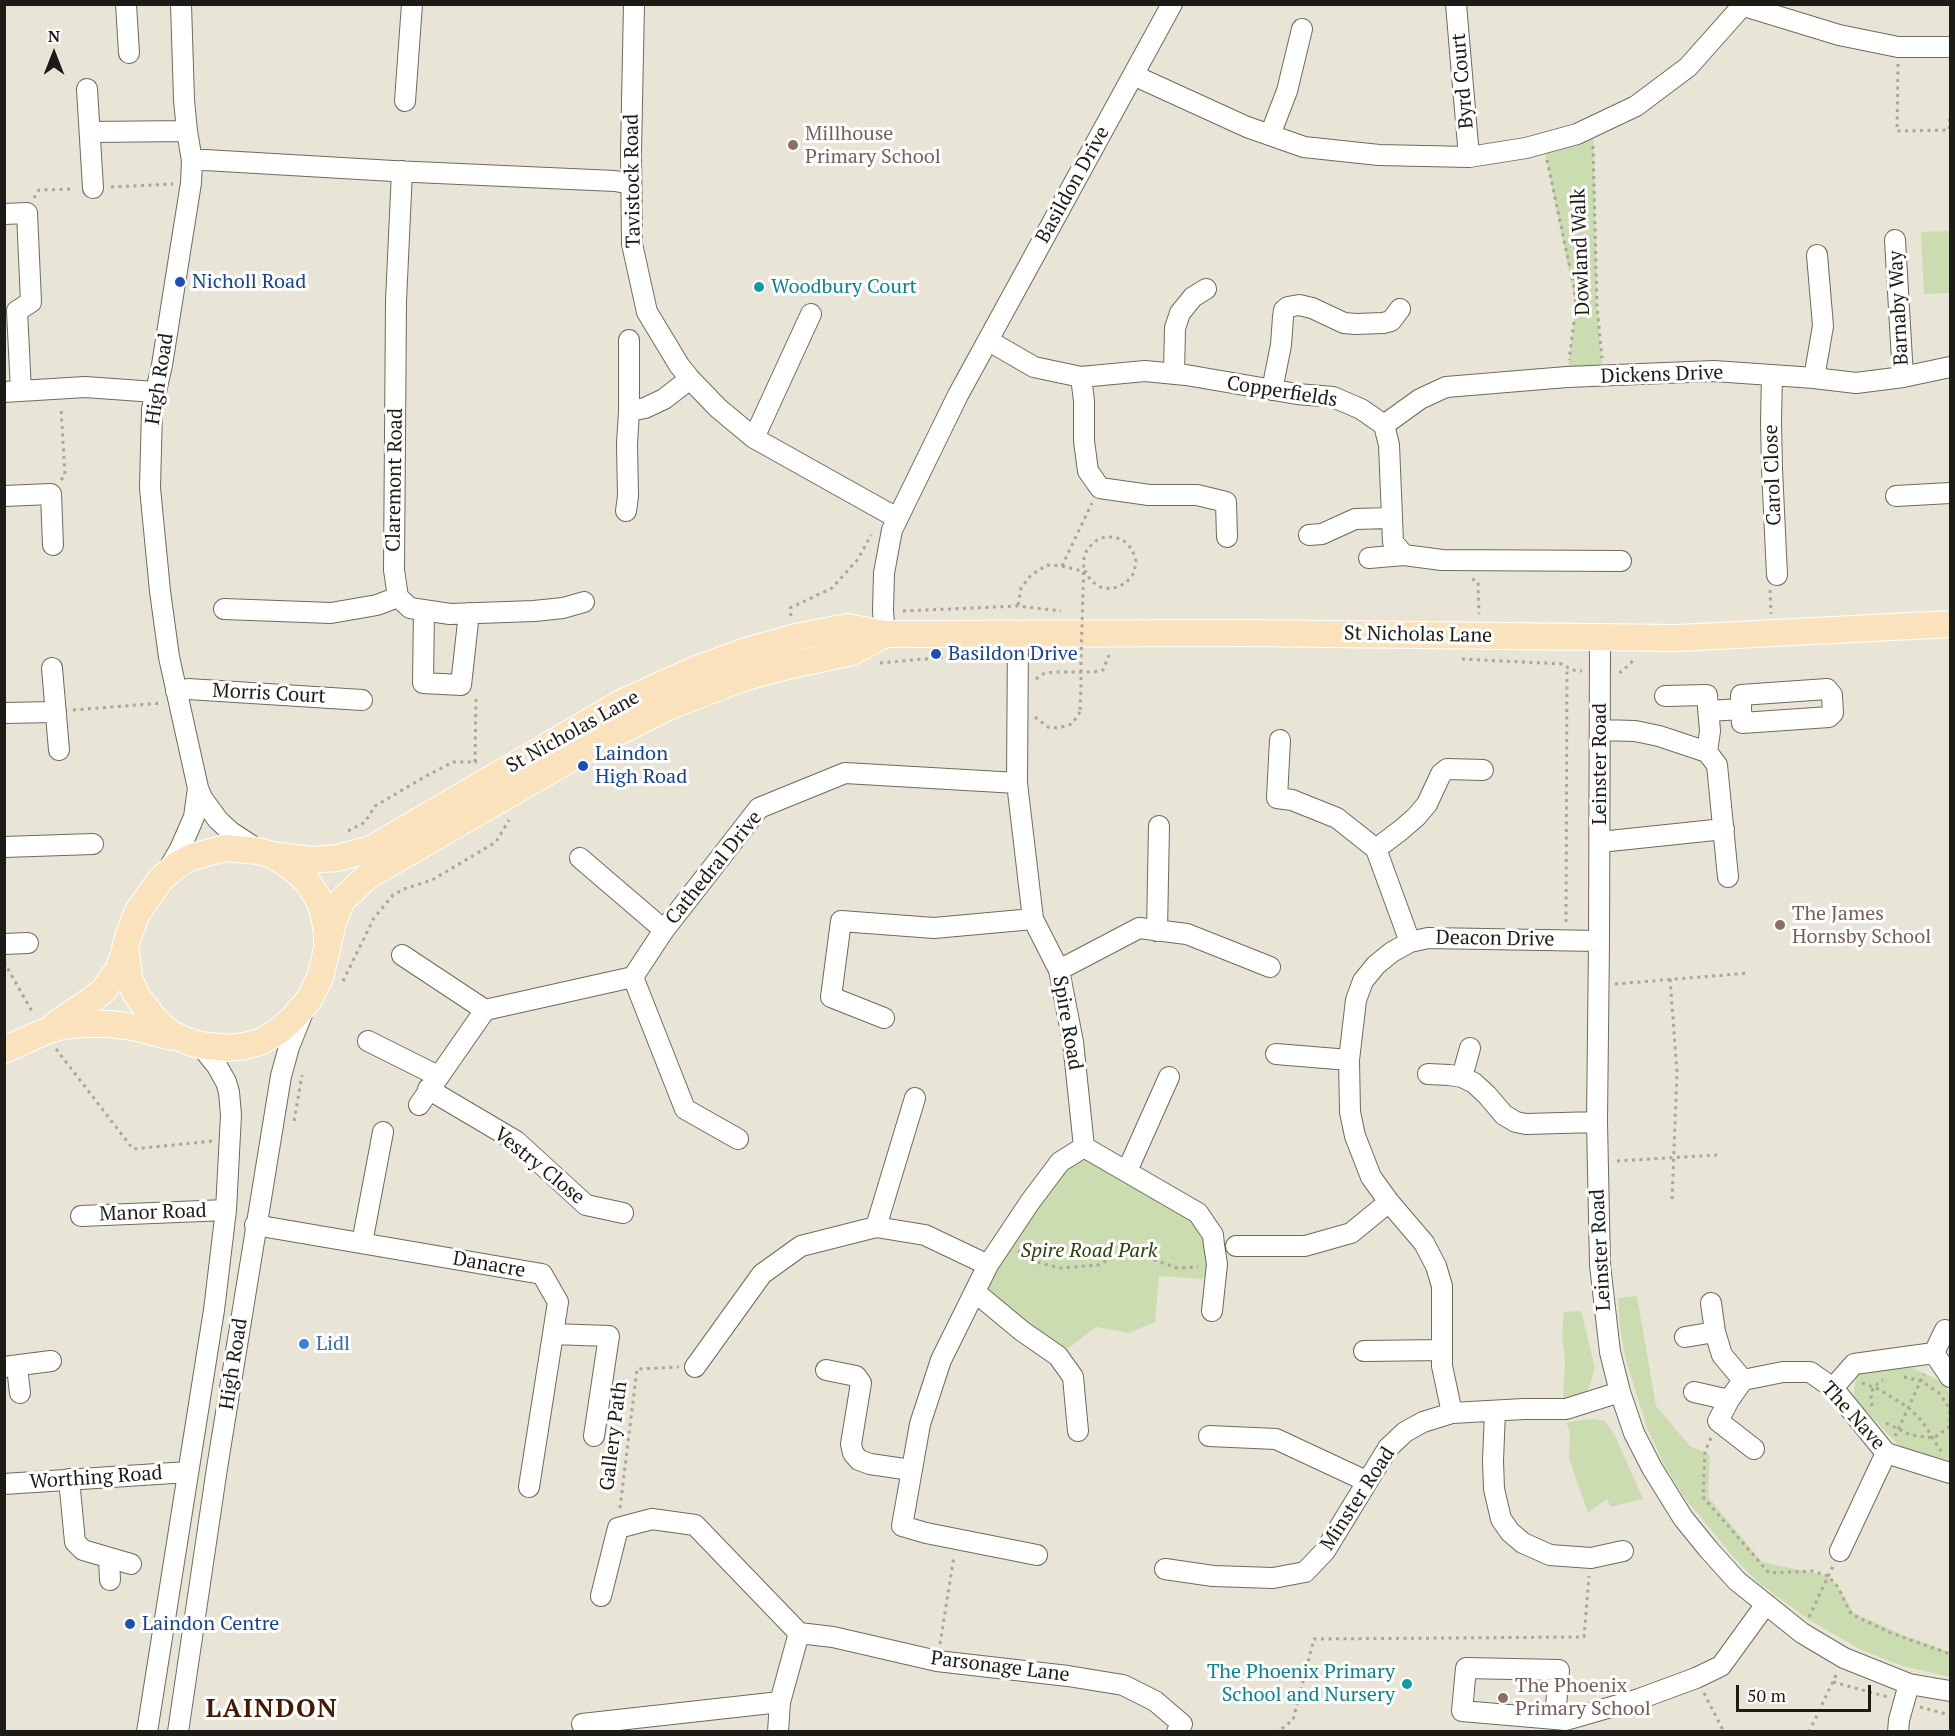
<!DOCTYPE html>
<style>
body{margin:0}
#map{position:relative;width:1955px;height:1736px;overflow:hidden;background:#e9e5d6;font-family:"PT Serif",serif}
canvas{display:block}
.frame{position:absolute;inset:0;border:6px solid #1c1b15;pointer-events:none}
.north{position:absolute;left:24px;top:24px;width:60px;height:60px;-webkit-text-stroke:4px #fff;paint-order:stroke;rotate:0deg;font-size:16px;font-weight:700;line-height:24px;text-align:center;color:#1c1b15}
.north::after{content:'';display:block;margin:auto;width:21px;height:27px;background:#1c1b15;clip-path:polygon(50% 0,100% 100%,50% 72%,0 100%)}
.scale{position:absolute;left:1736px;top:1685px;width:135px;height:27px;box-sizing:border-box;border:3px solid #1c1b15;border-top:0;padding-left:8px;font-size:18px;line-height:21px;white-space:nowrap;color:#1c1b15;-webkit-text-stroke:4px #fff;paint-order:stroke}
</style>
<div id="map">
<canvas width="1955" height="1736"></canvas>
<div class="frame"></div>
<div class="north">N</div>
<div class="scale">50 m</div>
</div>
<script>
const c = document.querySelector('canvas').getContext('2d');
c.lineJoin = 'round';
function fillPath(path, color) {
  c.fillStyle = color;
  c.fill(path, 'evenodd');
}
function shape(rows) {
  const path = new Path2D();
  for (const r of rows) {
    path.moveTo(r[0], r[1]);
    for (let i = 2; i < r.length; i += 2) path.lineTo(r[i], r[i + 1]);
  }
  return path;
}
function stroke(path, color, width, dash) {
  c.strokeStyle = color;
  c.lineWidth = width;
  c.lineCap = dash ? 'butt' : 'round';
  c.setLineDash(dash || []);
  c.stroke(path);
}
function write(font, color, halo, rows, align = 'center') {
  c.font = font + ' "PT Serif",serif';
  c.lineWidth = 6;
  c.setLineDash([]);
  c.textBaseline = 'middle';
  c.strokeStyle = halo;
  c.fillStyle = color;
  for (const [text, x, y, turn = 0] of rows) {
    c.save();
    c.translate(x, y);
    c.rotate((+turn || 0) * Math.PI / 180);
    c.textAlign = isNaN(turn) ? turn : align;
    if (halo) c.strokeText(text, 0, 0);
    c.fillText(text, 0, 0);
    c.restore();
  }
}
fillPath(shape([
 [1593,126,1597,306,1603,377,1567,377,1576,306,1543,143],
 [1950,231,1950,293,1924,294,1921,232],
 [1084,1147,1213,1235,1208,1273,1202,1279,1159,1276,1155,1322,1129,1333,1096,1327,1058,1356,975,1292,1003,1243],
 [1637,1296,1656,1406,1690,1446,1710,1455,1708,1497,1762,1562,1828,1576,1838,1587,1854,1613,1903,1635,1950,1652,1950,1677,1903,1666,1861,1650,1808,1619,1760,1584,1735,1559,1684,1497,1665,1466,1647,1428,1626,1360,1620,1327,1618,1298],
 [1581,1311,1595,1368,1590,1385,1585,1393,1563,1400,1565,1361,1562,1335,1564,1312],
 [1910,1367,1943,1382,1950,1394,1950,1461,1900,1447,1853,1397,1857,1372],
 [1593,1419,1605,1421,1615,1436,1643,1499,1611,1507,1607,1499,1588,1513,1569,1458,1570,1431,1566,1423,1575,1421]
]), '#cbdcb1');
const minor = shape([
 [126,4,129,53],
 [181,4,184,100,187,131,192,161,191,183,179,258,162,365,152,409,150,488,160,591,169,657,198,788,202,798,218,820,231,832,260,851],
 [634,4,631,152,632,244,647,312,679,365,690,379,718,408,754,438,897,518],
 [1456,4,1469,157],
 [1744,6,1839,35,1898,47,1950,47],
 [1133,75,1247,127,1304,147,1379,155,1469,157,1526,148,1577,134,1636,106,1688,67,1744,4],
 [87,89,93,188],
 [405,101,412,4],
 [90,132,187,131],
 [1270,135,1287,91,1302,29],
 [192,161,205,160,393,171,615,181,631,184],
 [402,171,396,301,394,570,398,597,410,608,450,614,534,611,563,608,584,602],
 [4,214,27,213,31,302,17,311,21,391],
 [1895,240,1903,377],
 [629,340,629,411,645,408,664,399,690,379],
 [989,341,1034,367,1081,377,1145,371,1186,375,1297,394,1333,397,1361,409,1384,425,1389,445,1393,542,1404,555,1442,560,1621,561],
 [1174,374,1175,328,1180,313,1193,297,1206,289],
 [1772,375,1771,421,1772,469,1777,575],
 [1081,377,1084,401,1084,441,1088,471,1100,488,1149,495,1197,495,1226,502,1227,537],
 [1814,378,1823,326,1817,255],
 [1272,390,1281,345,1283,317,1284,310,1288,307,1299,305,1312,308,1344,323,1356,324,1383,323,1391,321,1400,309],
 [4,392,85,387,155,392],
 [1384,425,1420,399,1446,387,1567,377,1714,371,1814,378,1856,383,1903,377,1950,367],
 [754,438,811,314],
 [4,496,51,494,53,545],
 [1896,496,1950,493],
 [626,511,628,496,627,444,629,411],
 [1309,535,1322,534,1355,519,1390,518],
 [1369,558,1404,555],
 [224,609,331,613,377,605,398,597],
 [424,610,423,683,461,685,469,613],
 [885,634,883,611,884,573,892,530,958,395,1172,4],
 [1018,634,1017,783,1033,919,1059,970,1073,1042,1084,1147,1198,1213,1213,1235,1214,1245,1217,1264,1212,1311],
 [1600,637,1599,941,1597,1122,1600,1265,1610,1352,1620,1392,1634,1433,1652,1468,1683,1518,1709,1550,1737,1581,1802,1633,1844,1658,1909,1684,1950,1691],
 [52,668,59,750],
 [176,691,188,689,362,700],
 [1665,696,1707,695,1710,731,1707,752],
 [1709,711,1741,709,1742,723,1829,717,1833,713,1832,695,1827,689,1741,695,1741,709],
 [4,713,56,712],
 [1600,730,1635,731,1659,736,1707,752,1717,765,1728,877],
 [1280,740,1277,798,1292,800,1337,818,1376,849,1410,942],
 [1600,842,1724,829],
 [4,847,93,844],
 [1376,849,1401,830,1416,817,1427,804,1441,774,1447,769,1483,770],
 [580,858,664,930],
 [167,871,180,849,194,817,198,788],
 [1157,931,1159,826],
 [4,944,28,943],
 [402,955,485,1010],
 [1059,970,1139,928,1187,934,1270,967],
 [884,1018,831,997,841,921,934,928,1033,919],
 [368,1041,438,1076],
 [1276,1054,1349,1060],
 [1428,1074,1449,1075,1462,1077,1474,1083,1487,1095,1504,1115,1516,1122,1526,1124,1597,1122],
 [1462,1077,1470,1048],
 [428,1089,516,1141,586,1205,623,1213],
 [419,1105,485,1010,633,977],
 [738,1139,685,1109,633,977,664,930,759,808,845,773,1017,783],
 [1127,1171,1169,1077],
 [81,1216,226,1210],
 [255,1225,542,1274,558,1302,529,1487],
 [876,1227,915,1098],
 [362,1243,383,1132],
 [1236,1246,1305,1246,1351,1233,1389,1202],
 [975,1292,1022,1331,1058,1356,1073,1377,1078,1431],
 [1711,1303,1715,1332,1722,1355,1743,1380],
 [553,1334,609,1336,594,1436],
 [1685,1337,1715,1332],
 [1364,1351,1442,1350],
 [1934,1353,1945,1330],
 [4,1367,51,1361],
 [17,1367,20,1393],
 [695,1367,762,1274,801,1246,876,1227,925,1235,988,1265],
 [826,1370,856,1376,861,1383,851,1444,853,1453,859,1460,870,1464,911,1470],
 [1833,1388,1854,1364,1934,1353,1950,1377],
 [1694,1392,1729,1400],
 [1495,1411,1493,1461,1494,1489,1501,1519,1510,1532,1523,1543,1550,1555,1591,1558,1623,1551],
 [1452,1413,1442,1366,1442,1286,1436,1266,1424,1243,1389,1202,1371,1177,1355,1136,1350,1112,1349,1060,1356,1000,1363,981,1376,965,1392,952,1410,942,1428,938,1599,941],
 [1209,1436,1276,1439,1366,1481],
 [1754,1449,1718,1421,1729,1400,1743,1380,1783,1372,1810,1372,1833,1388,1886,1453,1950,1473],
 [69,1479,75,1542,83,1550,131,1564],
 [4,1484,188,1472],
 [1840,1551,1886,1453],
 [1037,1555,926,1533,902,1526,920,1424,941,1360,988,1265,1030,1202,1060,1162,1084,1147],
 [109,1559,110,1580],
 [1165,1569,1213,1576,1273,1578,1305,1572,1325,1551,1388,1448,1405,1432,1423,1422,1452,1413,1524,1409,1566,1409,1620,1392],
 [601,1596,618,1528,652,1519,695,1525,799,1633,780,1702,778,1732],
 [799,1633,833,1637,937,1661,1068,1676,1123,1685,1155,1701,1182,1724,1177,1732],
 [1555,1719,1559,1670,1466,1668,1462,1711,1555,1719,1566,1720,1639,1699,1696,1678,1721,1666,1766,1604],
 [582,1724,780,1702],
 [147,1732,214,1310,226,1210,231,1115,229,1092,226,1082,217,1066,200,1045],
 [178,1732,217,1468,281,1076,289,1047,303,1012],
 [1898,1732,1899,1720,1909,1684]
]);
const major = shape([
 [225,848,258,851,272,855,291,867,307,881,319,900,324,915,327,932,327,949,320,978,308,1001,293,1018,279,1031,260,1042,245,1046,228,1048,200,1045,190,1042,171,1034,156,1021,137,996,130,981,125,949,129,934,137,913,160,880,177,865,192,857,225,848],
 [272,855,312,860,337,858,371,849,623,702,694,670,746,651,796,637,847,627,885,634,1245,633,1678,638,1950,624],
 [327,949,333,922,342,900,368,876,601,741,668,707,743,678,783,667,852,652,885,634],
 [56,1024,89,1002,104,990,118,970,125,950],
 [4,1050,44,1032,62,1026,83,1024,110,1024,133,1027,172,1037]
]);
stroke(minor, '#6e6b5d', 22);
stroke(major, '#fff', 28);
stroke(shape([
 [1898,64,1897,131,1949,130,1950,113],
 [1593,146,1597,306,1602,358],
 [1547,160,1574,287,1576,306,1569,360],
 [111,187,173,184],
 [34,198,39,190,74,189],
 [61,480,65,475,61,408],
 [1472,579,1478,582,1479,614],
 [1770,590,1771,614],
 [1018,605,1021,588,1031,575,1047,565,1062,566,1092,503],
 [903,611,1018,606,1061,611],
 [791,616,790,608,832,588,858,559,871,535],
 [1462,659,1562,664,1572,670,1582,671],
 [880,663,946,657],
 [1619,672,1621,672,1634,660],
 [1036,679,1043,674,1053,672,1094,672,1103,670,1109,655],
 [73,710,162,703],
 [1035,717,1048,727,1058,728,1072,724,1080,712],
 [475,762,476,695],
 [348,831,365,822,375,806,428,775,453,762,477,762],
 [1566,922,1567,668],
 [4,962,33,1013],
 [1670,979,1677,1072,1672,1200],
 [343,981,374,918,393,895,404,889,432,880,496,842,509,820],
 [1615,984,1749,973],
 [56,1049,133,1149,213,1141],
 [294,1121,302,1075],
 [1617,1161,1717,1155],
 [1018,1251,1040,1263,1060,1268,1098,1265,1114,1257,1127,1254,1144,1256,1177,1268,1198,1267],
 [1904,1377,1921,1381,1939,1393,1948,1406,1950,1415],
 [1862,1383,1878,1389,1908,1407,1922,1421,1941,1451],
 [1872,1406,1871,1398,1873,1387,1883,1380],
 [1886,1423,1911,1435,1934,1438,1949,1427,1950,1418],
 [1895,1436,1924,1374],
 [1711,1438,1705,1451,1703,1497,1769,1573,1813,1571,1828,1576,1838,1587,1851,1614,1891,1633,1950,1654],
 [620,1508,637,1369,679,1367],
 [1809,1617,1833,1566],
 [940,1644,954,1556],
 [1833,1682,1888,1697],
 [1704,1693,1724,1732],
 [1920,1707,1950,1715],
 [1275,1732,1280,1730,1293,1720,1314,1639,1584,1637,1589,1576],
 [1809,1732,1837,1673]
]), '#a9a69a', 3, [3, 4.5]);
stroke(minor, '#fff', 20);
stroke(major, '#fae3bc', 26);
stroke(shape([
 [1062,566,1086,572,1091,581,1100,587,1112,589,1126,583,1134,573,1136,561,1132,549,1123,540,1114,537,1105,537,1097,540,1087,549,1084,558,1081,660,1081,684,1080,712]
]), '#a9a69a', 3, [3, 4.5]);
for (const [x, y, r, color] of [
 [793,145,6,"#8d6e63"],
 [180,282,6,"#1a4fb4"],
 [759,287,6,"#0f9aa8"],
 [936,654,6,"#1a4fb4"],
 [583,766,6,"#1a4fb4"],
 [1780,925,6,"#8d6e63"],
 [304,1344,6,"#3f7fe0"],
 [130,1624,6,"#1a4fb4"],
 [1407,1684,6,"#0f9aa8"],
 [1503,1698,6,"#8d6e63"]
]) {
  const dot = new Path2D();
  dot.arc(x, y, r, 0, 2 * Math.PI);
  c.fillStyle = color;
  c.fill(dot);
  stroke(dot, '#fff', 2);
}
write('20px', '#1c1b15', '#fff', [
 ["Byrd Court",1463,81,-95],
 ["Tavistock Road",633,181,-91],
 ["Basildon Drive",1073,185,-61],
 ["Dowland Walk",1581,252,-92],
 ["Barnaby Way",1899,308,-93],
 ["Dickens Drive",1662,375,-2],
 ["High Road",160,379,-81],
 ["Copperfields",1282,392,9],
 ["Carol Close",1773,475,-92],
 ["Claremont Road",395,480,-89],
 ["St Nicholas Lane",1418,635,1],
 ["Morris Court",269,694,3],
 ["St Nicholas Lane",573,732,-29],
 ["Leinster Road",1600,764,-90],
 ["Cathedral Drive",714,868,-51],
 ["Deacon Drive",1495,939,1],
 ["Spire Road",1067,1023,80],
 ["Vestry Close",539,1166,39],
 ["Manor Road",153,1213,-2],
 ["Leinster Road",1601,1250,-93],
 ["Danacre",489,1265,10],
 ["High Road",234,1364,-81],
 ["The Nave",1853,1416,48],
 ["Gallery Path",614,1436,-83],
 ["Worthing Road",96,1478,-4],
 ["Minster Road",1358,1499,-57],
 ["Parsonage Lane",1000,1667,7]
]);
write('20px', '#785e54', '#fff', [
 ["Millhouse",805,134],
 ["Primary School",805,157],
 ["The James",1792,914],
 ["Hornsby School",1792,937],
 ["The Phoenix",1515,1686],
 ["Primary School",1515,1709]
], 'left');
write('20px', '#164399', '#fff', [
 ["Nicholl Road",192,282],
 ["Basildon Drive",948,654],
 ["Laindon",595,754],
 ["High Road",595,777],
 ["Laindon Centre",142,1624]
], 'left');
write('20px', '#0d838f', '#fff', [
 ["Woodbury Court",771,287],
 ["The Phoenix Primary",1395,1672,"right"],
 ["School and Nursery",1395,1695,"right"]
], 'left');
write('italic 20px', '#30410a', '#fff', [
 ["Spire Road Park",1089,1251]
]);
write('20px', '#366cbe', '#fff', [
 ["Lidl",316,1344]
], 'left');
c.letterSpacing = '1.5px';
write('bold 26px', '#481901', '#fff', [
 ["LAINDON",272,1710]
]);
c.letterSpacing = '0px';
</script>
